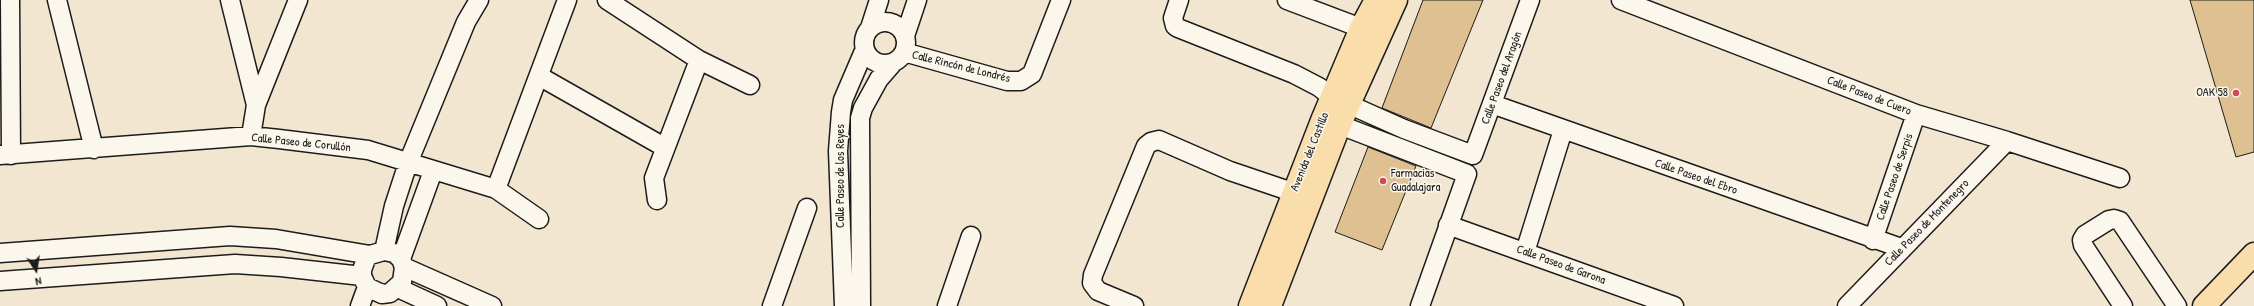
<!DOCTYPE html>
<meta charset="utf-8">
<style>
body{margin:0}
#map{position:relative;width:2254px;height:306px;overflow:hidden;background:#f2e6d1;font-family:"Patrick Hand",sans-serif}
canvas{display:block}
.north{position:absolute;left:16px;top:250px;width:40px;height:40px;-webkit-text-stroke:3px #fbf7ec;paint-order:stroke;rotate:168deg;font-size:11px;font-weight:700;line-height:16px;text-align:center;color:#1c1c1c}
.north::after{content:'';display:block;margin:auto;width:14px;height:18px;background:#1c1c1c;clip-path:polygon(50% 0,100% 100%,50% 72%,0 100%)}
</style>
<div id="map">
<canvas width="2254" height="306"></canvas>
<div class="north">N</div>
</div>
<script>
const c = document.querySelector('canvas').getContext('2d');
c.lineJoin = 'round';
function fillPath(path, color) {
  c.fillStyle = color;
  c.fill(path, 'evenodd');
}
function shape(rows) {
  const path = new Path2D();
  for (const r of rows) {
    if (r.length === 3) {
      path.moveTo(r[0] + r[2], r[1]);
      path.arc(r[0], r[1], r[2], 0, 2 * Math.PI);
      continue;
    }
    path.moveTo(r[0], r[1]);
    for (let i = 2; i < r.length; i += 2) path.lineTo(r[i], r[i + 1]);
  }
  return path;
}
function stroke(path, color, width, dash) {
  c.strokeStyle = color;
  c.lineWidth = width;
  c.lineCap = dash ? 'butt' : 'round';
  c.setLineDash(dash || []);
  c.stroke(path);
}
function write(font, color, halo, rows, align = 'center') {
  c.font = font + ' "Patrick Hand",sans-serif';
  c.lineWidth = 3;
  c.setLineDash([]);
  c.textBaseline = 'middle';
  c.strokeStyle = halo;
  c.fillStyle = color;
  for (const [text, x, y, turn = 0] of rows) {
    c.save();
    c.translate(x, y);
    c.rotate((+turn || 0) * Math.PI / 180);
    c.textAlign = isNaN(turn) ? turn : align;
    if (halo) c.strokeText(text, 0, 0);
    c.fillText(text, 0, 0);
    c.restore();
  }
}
const building = shape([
 [1423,0,1483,0,1431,128,1382,108,1423,0],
 [2190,0,2254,0,2254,152,2236,157,2190,0],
 [1368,147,1416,166,1382,250,1335,232,1368,147]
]);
fillPath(building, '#dec091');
stroke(building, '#1c1c1c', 1);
const minor = shape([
 [10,0,11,155],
 [57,0,94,149],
 [230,0,256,105],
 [607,0,699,60,750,85],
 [1179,0,1173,18,1175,26,1178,28,1294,74,1319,87,1332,97,1404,129,1473,155,1530,0],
 [1287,0,1361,28],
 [1621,0,1916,114,2007,141,2120,178],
 [885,43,21],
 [870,28,879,0],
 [905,36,917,0],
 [904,52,1007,81,1021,81,1032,74,1061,0],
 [539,76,664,147],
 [1492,104,1901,248],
 [1327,120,1467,174,1420,306],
 [251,136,256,105,298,0],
 [0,155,251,136,279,139,368,150,496,189,539,219],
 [496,189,567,0],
 [657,200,654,178,699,60],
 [1448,225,1674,306],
 [1873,240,1916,114],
 [384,251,394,206,408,163,466,22,479,0],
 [1525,252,1563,130],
 [0,253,230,236,276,239,370,255],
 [401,259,394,253,384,251,370,255,366,259,362,270,362,276,367,287,382,294,390,293,402,282,404,267,401,259,433,171],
 [404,267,492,306],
 [0,281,235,264,281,267,362,276],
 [398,288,437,306],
 [360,306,367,287],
 [772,306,807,208],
 [844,306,838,151,841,112,843,100,864,51],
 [861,306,860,118,863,108,879,79,892,64],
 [947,306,971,236],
 [1134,306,1098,291,1092,283,1093,275,1146,146,1151,142,1159,140,1230,171,1307,197],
 [1847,306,2007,141],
 [2123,306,2083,245,2082,240,2085,235,2109,220,2114,219,2120,221,2177,306]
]);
const major = shape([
 [1250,306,1323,118,1361,28,1376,0],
 [1270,306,1340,124,1396,0],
 [2204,306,2254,254]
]);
stroke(minor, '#1c1c1c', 21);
stroke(major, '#1c1c1c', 25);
stroke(minor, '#fbf7ec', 18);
stroke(major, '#f9deab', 22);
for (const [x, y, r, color] of [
 [2236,93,4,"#d1495b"],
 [1383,181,4,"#d1495b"]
]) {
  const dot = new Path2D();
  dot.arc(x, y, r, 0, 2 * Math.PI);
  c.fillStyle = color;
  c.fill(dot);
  stroke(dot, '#fbf7ec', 1.5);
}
write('12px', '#1c1c1c', '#fbf7ec', [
 ["Calle Rincón de Londrés",961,67,14],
 ["Calle Paseo del Aragón",1502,78,-70],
 ["Calle Paseo de Cuero",1869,96,21],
 ["Calle Paseo de Corullón",301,143,6],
 ["Avenida del Castillo",1310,152,-68],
 ["Calle Paseo de los Reyes",841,176,-90],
 ["Calle Paseo del Ebro",1696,177,19],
 ["Calle Paseo de Serpis",1895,177,-71],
 ["Calle Paseo de Montenegro",1927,223,-46],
 ["Calle Paseo de Garona",1561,265,20]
]);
write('12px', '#1c1c1c', '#fbf7ec', [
 ["OAK 58",2228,93],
 ["Farmacias",1391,174,"left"],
 ["Guadalajara",1391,188,"left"]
], 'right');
</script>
